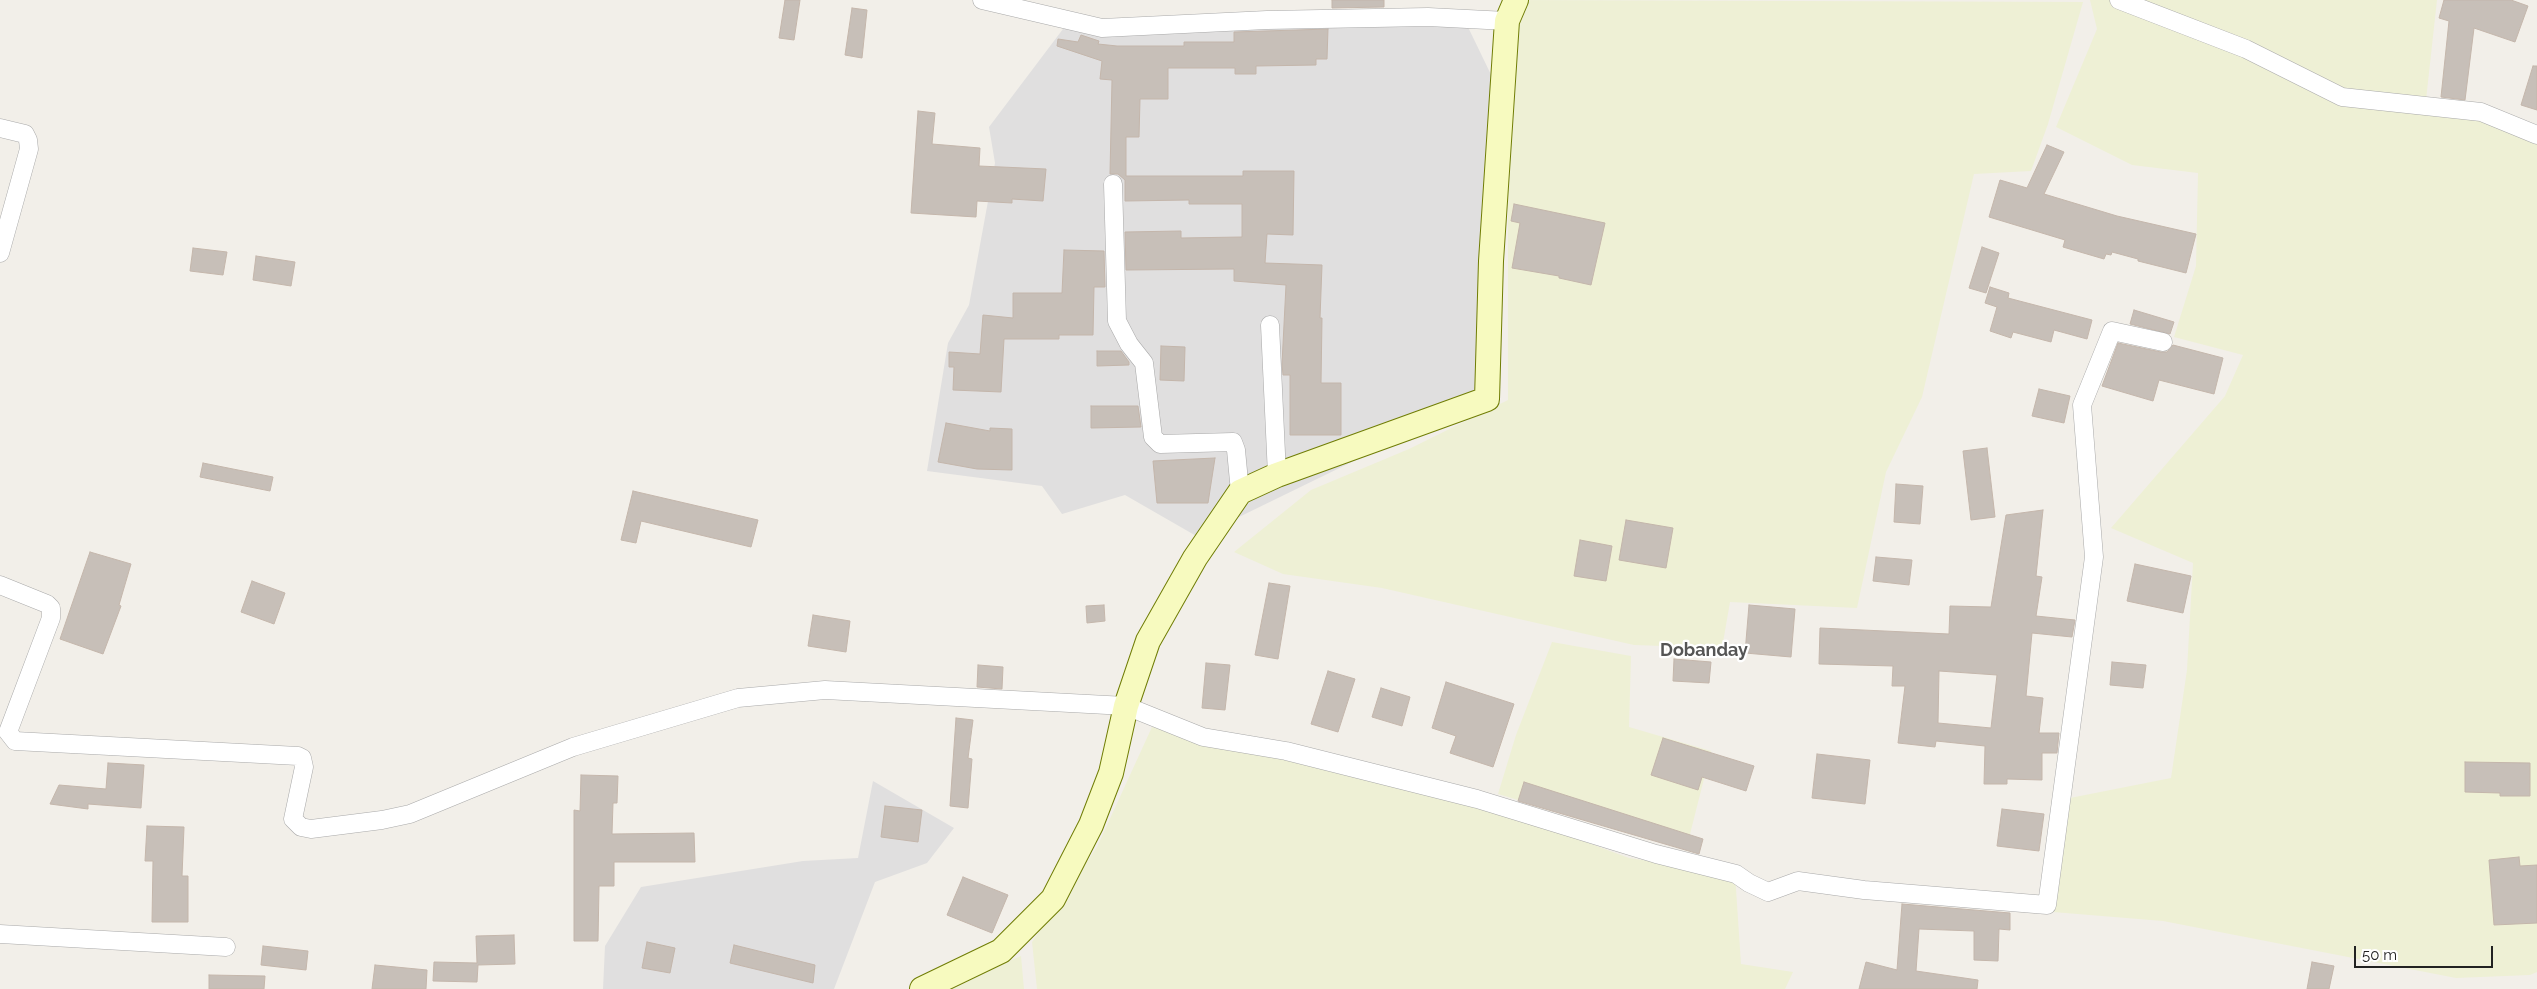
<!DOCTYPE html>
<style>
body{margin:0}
#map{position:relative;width:2537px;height:989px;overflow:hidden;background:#f2efe9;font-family:Raleway,sans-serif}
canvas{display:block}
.scale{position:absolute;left:2354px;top:946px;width:139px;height:22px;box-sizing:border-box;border:2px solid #222;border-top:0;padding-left:6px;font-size:15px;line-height:18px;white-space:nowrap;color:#222;-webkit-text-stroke:4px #fff;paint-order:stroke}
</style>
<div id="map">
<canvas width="2537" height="989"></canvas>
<div class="scale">50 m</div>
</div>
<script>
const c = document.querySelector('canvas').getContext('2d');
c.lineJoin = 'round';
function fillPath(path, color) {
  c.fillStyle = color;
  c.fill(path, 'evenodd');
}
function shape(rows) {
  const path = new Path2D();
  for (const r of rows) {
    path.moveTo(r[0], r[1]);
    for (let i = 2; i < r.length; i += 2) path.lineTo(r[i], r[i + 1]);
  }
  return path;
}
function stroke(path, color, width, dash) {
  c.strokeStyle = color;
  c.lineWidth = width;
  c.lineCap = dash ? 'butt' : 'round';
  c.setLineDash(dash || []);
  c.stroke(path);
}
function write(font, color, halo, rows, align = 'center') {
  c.font = font + ' Raleway,sans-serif';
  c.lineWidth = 4.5;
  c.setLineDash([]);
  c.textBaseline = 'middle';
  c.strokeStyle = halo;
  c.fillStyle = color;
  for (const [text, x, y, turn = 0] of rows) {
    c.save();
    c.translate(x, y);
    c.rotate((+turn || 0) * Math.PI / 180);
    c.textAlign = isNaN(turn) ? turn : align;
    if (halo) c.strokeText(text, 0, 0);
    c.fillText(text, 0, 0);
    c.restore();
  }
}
fillPath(shape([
 [1238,17,1467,25,1496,85,1483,398,1198,537,1125,495,1062,514,1042,486,927,471,948,343,969,305,995,163,989,127,1063,29],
 [873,781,954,828,927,863,875,882,834,989,603,989,605,946,641,887,803,861,858,858]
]), '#e0dfdf');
fillPath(shape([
 [1514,0,2083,2,2048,124,2031,171,1974,174,1922,397,1886,472,1857,608,1730,602,1722,648,1634,645,1382,588,1283,574,1234,552,1311,490,1409,449,1508,400,1508,163],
 [2090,0,2437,0,2426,100,2537,129,2537,972,2530,975,2456,978,2163,921,2053,912,2070,798,2171,778,2187,670,2193,563,2111,528,2225,396,2243,355,2174,337,2196,266,2198,173,2132,165,2056,127,2097,29],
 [1552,642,1631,656,1629,727,1711,751,1686,850,1498,794,1516,735],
 [1152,727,1349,776,1475,801,1629,858,1735,874,1741,964,1793,972,1785,989,1037,989,1032,942,1097,847],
 [1021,956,1024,989,946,989]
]), '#eef0d5');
const building = shape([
 [785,0,800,0,794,40,779,38,785,0],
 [1332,0,1384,0,1384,7,1332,8,1332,0],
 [2444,0,2511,0,2528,6,2515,42,2474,28,2465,100,2441,97,2449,21,2439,18,2444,0],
 [852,8,867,10,862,58,845,55,852,8],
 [1328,29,1327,59,1316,59,1316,65,1256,66,1256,74,1235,74,1235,68,1168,68,1168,99,1140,99,1139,137,1126,137,1126,176,1243,176,1243,171,1294,171,1293,235,1267,234,1265,263,1322,265,1320,318,1322,318,1321,383,1341,383,1341,435,1290,435,1290,375,1283,375,1282,364,1286,285,1234,281,1234,269,1126,270,1125,232,1181,231,1181,238,1242,237,1242,204,1189,204,1189,200,1125,201,1125,180,1118,174,1110,174,1112,80,1100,79,1102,61,1057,46,1058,39,1078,42,1081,35,1099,41,1098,44,1117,46,1184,46,1184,42,1234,42,1234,32,1328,29],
 [2533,66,2537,66,2537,110,2521,105,2533,66],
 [918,111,935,113,932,144,980,148,979,166,1046,169,1043,201,1012,199,1012,203,977,201,976,217,911,213,918,111],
 [2047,145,2064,152,2044,194,2117,216,2196,234,2186,273,2138,261,2138,259,2112,252,2111,255,2106,254,2104,259,2063,247,2065,240,1989,217,2000,180,2027,188,2047,145],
 [1514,204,1605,223,1591,285,1559,278,1559,276,1512,268,1520,223,1511,221,1514,204],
 [1982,247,1999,253,1986,293,1969,288,1982,247],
 [193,248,227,252,223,275,190,271,193,248],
 [1064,250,1104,251,1105,287,1094,287,1093,335,1059,335,1059,339,1004,339,1001,392,953,390,954,367,949,367,949,352,980,354,983,315,1013,318,1013,293,1062,293,1064,250],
 [256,256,295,262,291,286,253,280,256,256],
 [1990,287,2009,293,2008,298,2092,320,2087,339,2054,330,2051,342,2013,332,2011,338,1990,331,1997,307,1985,303,1990,287],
 [2134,310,2174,322,2170,334,2130,324,2134,310],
 [2118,343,2161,352,2167,352,2173,345,2223,358,2214,394,2159,380,2153,401,2102,386,2118,343],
 [1161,346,1185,347,1184,381,1160,380,1161,346],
 [1097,351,1121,351,1129,362,1129,365,1097,366,1097,351],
 [2039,389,2070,396,2064,423,2032,416,2039,389],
 [1091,406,1138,406,1141,427,1091,428,1091,406],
 [946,423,990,431,990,428,1012,429,1012,470,977,469,938,462,946,423],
 [1987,448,1995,517,1971,520,1963,451,1987,448],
 [1215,458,1208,503,1157,503,1153,461,1215,458],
 [203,463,273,477,270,491,200,477,203,463],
 [1896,484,1923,486,1920,524,1894,522,1896,484],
 [633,491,758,520,751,547,641,521,636,543,621,540,633,491],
 [2043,510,2036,576,2042,577,2036,616,2075,620,2072,637,2032,633,2026,696,2043,698,2039,733,2059,733,2057,753,2042,753,2042,780,2007,779,2007,784,1984,784,1985,746,1936,741,1935,747,1898,743,1905,686,1892,686,1893,666,1819,664,1820,628,1949,634,1950,606,1991,607,2006,515,2043,510],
 [1939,671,1997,675,1991,728,1938,723,1939,671],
 [1626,520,1673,528,1666,568,1619,560,1626,520],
 [1580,540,1612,546,1606,581,1574,576,1580,540],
 [90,552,131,564,119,605,121,606,103,654,60,639,90,552],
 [1876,557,1912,560,1909,585,1873,581,1876,557],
 [2135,564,2191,576,2183,613,2127,601,2135,564],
 [252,581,285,593,274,624,241,612,252,581],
 [1269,583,1290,586,1278,659,1255,655,1269,583],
 [1104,605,1105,621,1087,623,1086,606,1104,605],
 [1749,605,1795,609,1791,657,1745,653,1749,605],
 [813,615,850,621,846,652,808,646,813,615],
 [1674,659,1711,662,1709,683,1673,681,1674,659],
 [2112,662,2146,665,2143,688,2110,685,2112,662],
 [1206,663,1230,665,1225,710,1202,708,1206,663],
 [978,665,1003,667,1002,689,977,687,978,665],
 [1328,671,1355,679,1338,732,1311,724,1328,671],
 [1446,682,1514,704,1493,767,1450,753,1456,736,1432,728,1446,682],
 [1381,688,1410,697,1402,726,1372,717,1381,688],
 [956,718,973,720,968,758,972,759,968,808,950,806,956,718],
 [1663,738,1754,766,1746,791,1702,777,1698,790,1651,775,1663,738],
 [1817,754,1870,760,1865,804,1812,798,1817,754],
 [2465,762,2530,763,2530,796,2500,796,2500,793,2465,792,2465,762],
 [108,763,144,765,141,808,88,804,88,809,50,804,59,785,106,789,108,763],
 [581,775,618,776,617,803,613,803,612,834,694,833,695,862,614,862,614,886,599,886,598,941,574,941,574,810,580,811,581,775],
 [1524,782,1703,839,1699,854,1518,801,1524,782],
 [885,806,922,810,918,842,881,837,885,806],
 [2002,809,2044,814,2039,851,1997,846,2002,809],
 [147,826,184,827,182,876,188,876,188,922,152,922,153,861,145,861,147,826],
 [2519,857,2520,866,2537,865,2537,923,2494,925,2489,860,2519,857],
 [963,877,1008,895,992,933,947,915,963,877],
 [1902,904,2010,913,2010,930,1999,929,1998,961,1974,960,1974,931,1919,929,1916,971,1978,980,1977,989,1859,989,1866,962,1897,970,1902,904],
 [514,935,515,964,478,965,477,982,433,981,434,962,477,963,476,936,514,935],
 [647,942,675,948,670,973,642,968,647,942],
 [734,945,815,965,813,983,730,963,734,945],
 [263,946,308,951,306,970,261,965,263,946],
 [2312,962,2334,966,2329,989,2307,989,2312,962],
 [375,965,427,970,426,989,372,989,375,965],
 [209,975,265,976,264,989,209,989,209,975]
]);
fillPath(building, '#c7bfb8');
stroke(building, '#c4b6ab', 1);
const street = shape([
 [982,0,1102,28,1267,20,1428,17,1507,21],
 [2119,0,2246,49,2342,97,2481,112,2537,135],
 [0,128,25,134,28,140,29,149,0,253],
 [1113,184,1117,321,1129,344,1144,363,1153,437,1160,444,1233,442,1236,450,1240,492],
 [1270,325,1277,475],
 [0,585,47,604,51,608,51,618,8,732,15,741,298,756,302,758,304,767,293,819,301,827,311,829,382,820,410,814,573,747,738,698,825,690,1126,706,1203,737,1286,751,1477,799,1656,854,1736,874,1749,883,1768,892,1798,881,1864,890,2047,905,2094,557,2082,405,2112,331,2163,342],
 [0,934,226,947]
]);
const secondary = shape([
 [922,989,1001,951,1053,899,1091,825,1111,773,1126,706,1148,641,1195,558,1240,492,1277,475,1487,399,1491,261,1507,21,1516,0]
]);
stroke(street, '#a9a9a9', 19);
stroke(secondary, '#707d05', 26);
stroke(street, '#fff', 18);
stroke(secondary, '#f7fabf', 24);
write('bold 18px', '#555', '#fff', [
 ["Dobanday",1704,651]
]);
</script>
